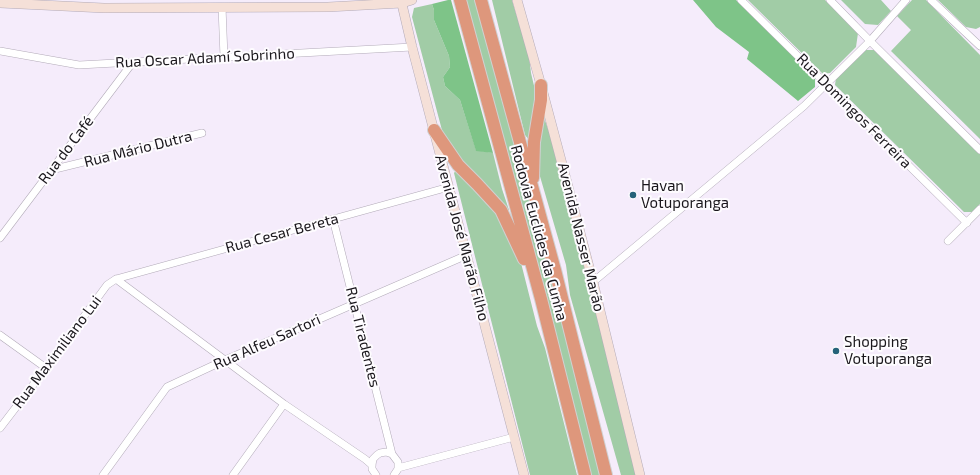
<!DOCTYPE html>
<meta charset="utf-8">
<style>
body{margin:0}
canvas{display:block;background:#f5ecfb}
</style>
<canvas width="980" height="475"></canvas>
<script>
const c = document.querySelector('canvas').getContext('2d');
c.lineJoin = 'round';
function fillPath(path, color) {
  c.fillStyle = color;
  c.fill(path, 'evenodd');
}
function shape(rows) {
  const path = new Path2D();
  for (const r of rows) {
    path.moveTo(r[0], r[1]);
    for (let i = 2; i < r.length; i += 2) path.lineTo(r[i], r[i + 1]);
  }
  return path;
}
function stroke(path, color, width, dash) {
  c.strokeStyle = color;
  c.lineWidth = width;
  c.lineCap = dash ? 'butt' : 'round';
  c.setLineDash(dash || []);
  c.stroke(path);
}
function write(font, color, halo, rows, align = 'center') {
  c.font = font + ' "Exo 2",sans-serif';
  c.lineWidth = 4;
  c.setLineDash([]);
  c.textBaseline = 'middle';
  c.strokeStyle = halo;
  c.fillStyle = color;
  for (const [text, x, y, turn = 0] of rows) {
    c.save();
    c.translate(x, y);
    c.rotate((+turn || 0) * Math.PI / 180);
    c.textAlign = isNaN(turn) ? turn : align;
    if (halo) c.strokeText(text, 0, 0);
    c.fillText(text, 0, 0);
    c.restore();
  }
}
fillPath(shape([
 [465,0,475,0,529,192,602,475,590,475],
 [492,0,512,0,529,56,531,73,535,90,534,103,529,140,525,135],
 [748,0,825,0,858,33,856,47,830,73,823,74],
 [841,0,881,0,891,11,878,25,865,24],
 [912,0,926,0,980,55,980,139,891,51,911,30,897,16],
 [938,0,980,0,980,27,976,29,966,27],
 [432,4,434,10,434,20,449,56,450,67,443,77,445,86,460,100,476,150,493,153,502,189,509,210,507,212,460,160,443,134,412,17,414,8],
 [866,50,874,50,980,154,980,204,973,212,964,212,835,85,836,78],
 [543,117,546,123,557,156,637,475,621,475,570,295,566,265,539,173,536,143],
 [456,170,499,212,520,259,537,326,545,348,577,475,530,475,454,173]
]), '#a1cca6');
fillPath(shape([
 [448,0,451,0,493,153,476,151,460,100,445,86,443,77,450,67,449,56,434,20,434,10,432,4],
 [693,0,736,0,815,76,815,87,798,101,747,59,749,52,716,27]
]), '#7ec488');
const minor = shape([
 [741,0,967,223],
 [830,0,870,41,980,150],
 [931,0,980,46],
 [222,7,224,57],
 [0,51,79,65,412,47],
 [51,170,202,133],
 [333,219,392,454],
 [0,238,133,62],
 [948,241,980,209],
 [116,279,284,404,365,459,372,465],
 [593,282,804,106,870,41,906,0],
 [0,335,46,368],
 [0,428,46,368,107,285,116,279,449,187],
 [398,468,514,437],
 [103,475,167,387,225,360,467,255],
 [233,475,284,404],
 [376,475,372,469,372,465,373,459,377,455,380,453,386,452,392,454,398,462,398,469,394,475]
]);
const secondary = shape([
 [401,0,412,47,524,475],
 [517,0,541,85,565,175,593,282,640,475],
 [0,3,104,8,328,7,402,3,412,0]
]);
const motorway = shape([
 [460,0,541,299,585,475],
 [481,0,555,270,606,475],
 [434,130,458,165,477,184,501,210,524,259],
 [533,178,534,142,541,100,541,85]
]);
stroke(minor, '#b3abb9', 8);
stroke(secondary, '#b3abb9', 10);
stroke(motorway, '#d1d1d2', 14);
stroke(minor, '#fff', 7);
stroke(secondary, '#f5e0d8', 9);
stroke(motorway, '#de977c', 12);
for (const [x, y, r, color] of [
 [633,195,4,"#256279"],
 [836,351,4,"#256279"]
]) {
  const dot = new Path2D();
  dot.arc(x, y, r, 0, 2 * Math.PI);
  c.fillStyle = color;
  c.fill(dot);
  stroke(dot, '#fefcff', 1.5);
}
write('15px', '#1a171c', '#fefcff', [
 ["Rua Oscar Adamí Sobrinho",205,58,-3],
 ["Rua Domingos Ferreira",854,111,45],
 ["Rua Mário Dutra",138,149,-14],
 ["Rua do Café",66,150,-53],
 ["Rua Cesar Bereta",282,233,-15],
 ["Rodovia Euclides da Cunha",539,233,75],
 ["Avenida Nasser Marão",581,237,76],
 ["Avenida José Marão Filho",462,238,75],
 ["Rua Tiradentes",363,337,76],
 ["Rua Alfeu Sartori",267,342,-24],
 ["Rua Maximiliano Lui",57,352,-53]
]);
write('15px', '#1a171c', '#fefcff', [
 ["Havan",641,186],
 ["Votuporanga",641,203],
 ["Shopping",844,342],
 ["Votuporanga",844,359]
], 'left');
</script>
